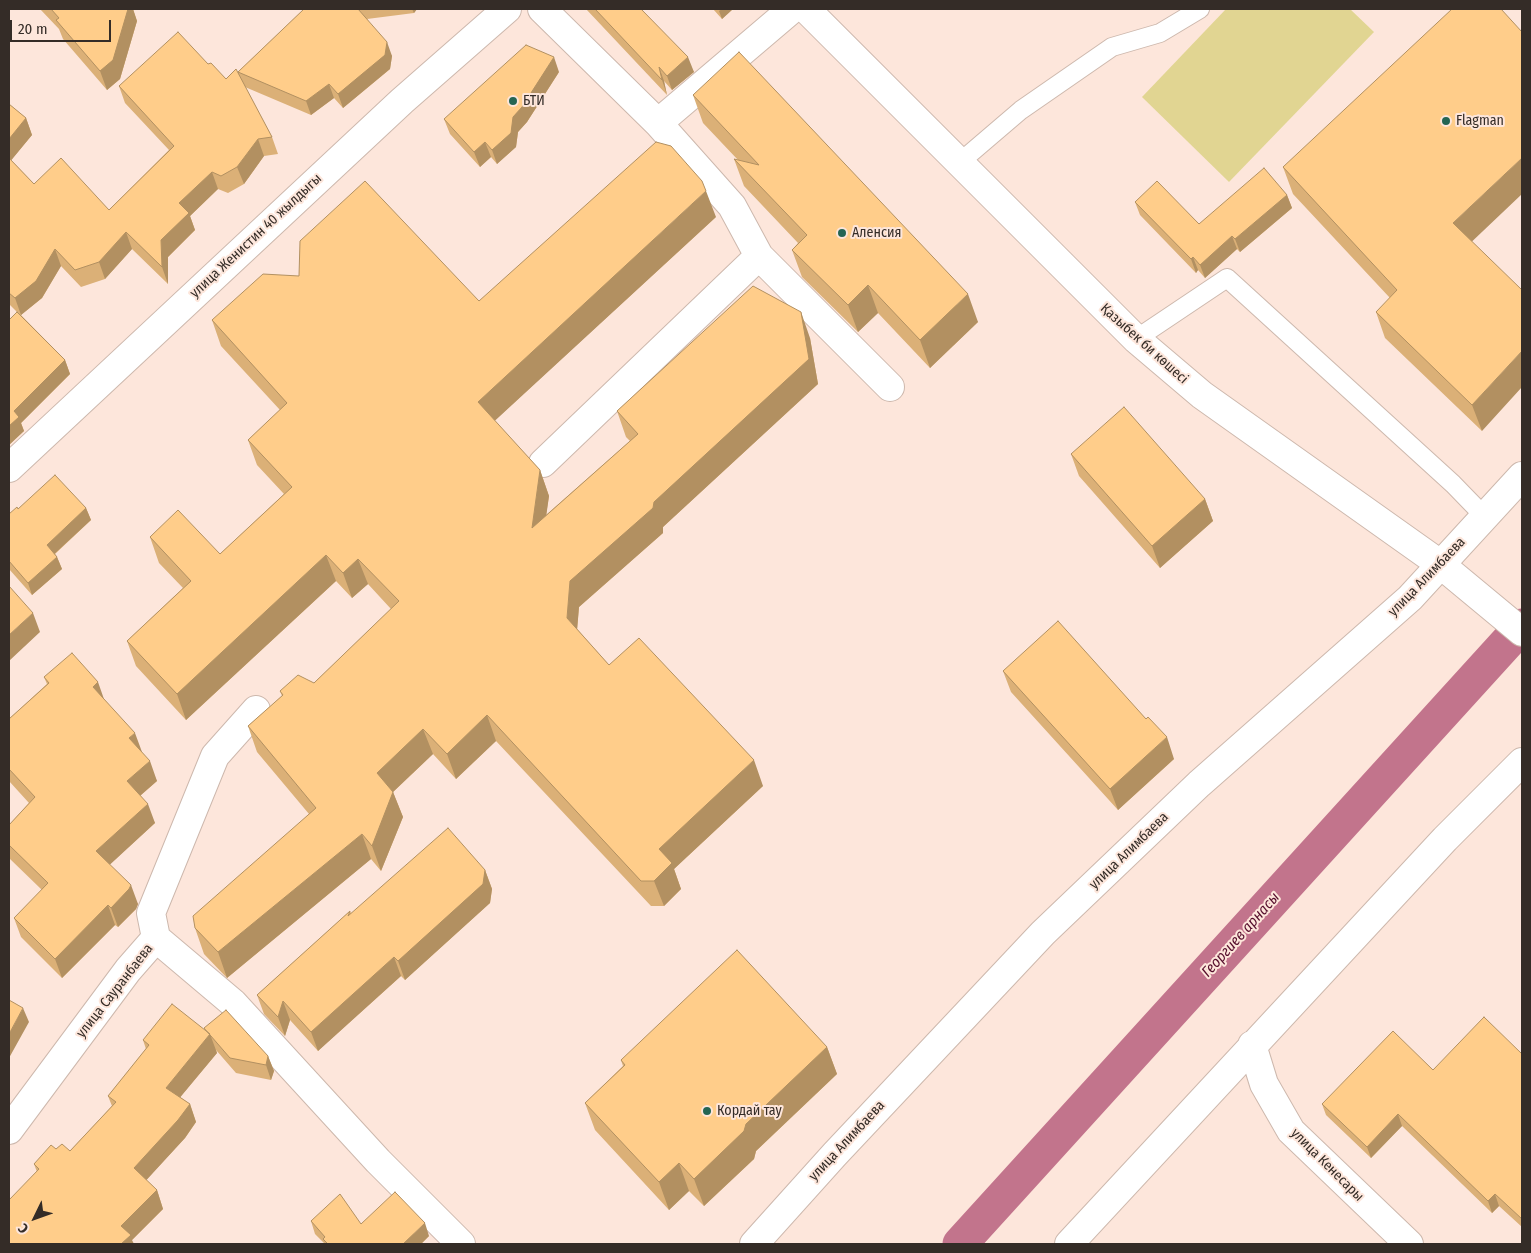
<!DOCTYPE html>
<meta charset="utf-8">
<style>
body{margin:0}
#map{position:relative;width:1531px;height:1253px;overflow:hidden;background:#fde6db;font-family:"Fira Sans Condensed",sans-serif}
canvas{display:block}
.frame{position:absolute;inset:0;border:10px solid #342c27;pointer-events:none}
.north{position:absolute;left:10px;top:1193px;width:50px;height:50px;-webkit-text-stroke:4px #fde6db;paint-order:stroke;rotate:228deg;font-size:14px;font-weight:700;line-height:20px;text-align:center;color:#342c27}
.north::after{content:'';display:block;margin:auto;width:18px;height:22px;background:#342c27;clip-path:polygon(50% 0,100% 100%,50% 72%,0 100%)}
.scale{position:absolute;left:10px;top:20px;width:101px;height:22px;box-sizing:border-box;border:2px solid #342c27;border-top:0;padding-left:6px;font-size:15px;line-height:18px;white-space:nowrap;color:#342c27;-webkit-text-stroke:4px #fde6db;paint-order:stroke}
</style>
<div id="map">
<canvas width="1531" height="1253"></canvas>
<div class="frame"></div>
<div class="north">С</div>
<div class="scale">20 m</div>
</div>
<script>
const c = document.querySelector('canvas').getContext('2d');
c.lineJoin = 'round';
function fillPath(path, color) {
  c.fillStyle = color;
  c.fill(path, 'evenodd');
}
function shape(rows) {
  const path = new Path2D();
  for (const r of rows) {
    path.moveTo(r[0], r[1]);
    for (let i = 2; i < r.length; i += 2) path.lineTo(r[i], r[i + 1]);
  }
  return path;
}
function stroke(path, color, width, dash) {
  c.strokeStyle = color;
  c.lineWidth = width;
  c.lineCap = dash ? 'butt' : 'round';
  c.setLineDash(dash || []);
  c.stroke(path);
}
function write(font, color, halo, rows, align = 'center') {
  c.font = font + ' "Fira Sans Condensed",sans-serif';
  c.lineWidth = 4;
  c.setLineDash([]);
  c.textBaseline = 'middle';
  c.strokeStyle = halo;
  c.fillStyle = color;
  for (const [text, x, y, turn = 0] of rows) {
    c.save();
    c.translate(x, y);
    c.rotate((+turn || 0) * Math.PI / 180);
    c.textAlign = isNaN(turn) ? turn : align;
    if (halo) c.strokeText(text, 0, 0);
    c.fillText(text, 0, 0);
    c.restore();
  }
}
fillPath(shape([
 [1226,9,1350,9,1374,32,1229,182,1142,97]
]), '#e1d592');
stroke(shape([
 [960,1244,1522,626]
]), '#c2748c', 35);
const service = shape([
 [959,163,1021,110,1112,47,1160,33,1200,9],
 [1136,339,1227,278,1453,484,1485,517]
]);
const minor = shape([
 [542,9,658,123,732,206,759,256,890,387],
 [806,9,1136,339,1202,395,1440,564,1522,632],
 [658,123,792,9],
 [543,463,759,256],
 [9,468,402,101,507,9],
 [156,938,233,1003,378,1161,461,1244],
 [156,938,151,913,215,756,256,710],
 [1252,1045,1264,1084,1291,1131,1409,1244],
 [9,1130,128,970,156,938],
 [754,1244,835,1154,1043,933,1199,784,1410,598,1522,476],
 [1069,1244,1445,839,1522,762]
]);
stroke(service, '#cdb8ad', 20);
stroke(minor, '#cdb8ad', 30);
stroke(service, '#fff', 18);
stroke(minor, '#fff', 28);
fillPath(shape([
 [40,9,133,9,137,21,120,79,107,90,63,39,59,29],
 [304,9,417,9,414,13,367,19,392,56,390,69,343,108,334,98,311,115,245,87,272,137,278,154,264,156,244,184,228,193,218,189,190,216,195,230,168,257,168,284,132,249,105,279,81,287,61,266,42,298,21,315,65,360,70,374,21,423,24,431,9,445,9,320,17,312,9,304,9,104,26,118,32,135,11,160,34,184,109,210,169,150,125,103,119,86,208,64,226,79,238,72],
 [586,9,641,9,694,72,672,90,664,81,667,95],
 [713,9,733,9,722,19],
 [559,72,527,122,518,132,516,147,497,164,491,157,480,167,450,134,444,119],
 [693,95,978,322,930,368,878,313,858,332,802,277,792,250,798,243,744,186,734,159,738,160,703,123],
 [1283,167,1472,241,1482,431,1385,338,1376,312,1390,298,1293,194],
 [1287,195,1292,208,1240,252,1237,249,1205,278,1198,270,1196,273,1140,215,1135,202,1199,224],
 [716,217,494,421,540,470,549,496,546,515,630,441,626,437,617,411,810,338,818,384,663,527,663,533,579,607,577,629,609,665,763,786,674,869,681,889,664,906,651,906,496,741,456,779,433,754,393,792,403,817,381,871,371,859,227,978,204,954,195,928,309,814,257,752,248,726,282,696,280,691,314,683,391,609,368,584,352,598,336,581,186,720,136,666,127,641,183,588,159,563,150,537,220,554,284,494,257,465,248,440,280,410,221,346,212,320,479,301],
 [1071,454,1205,499,1213,521,1160,568,1079,476],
 [86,508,91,520,55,554,57,557,62,569,32,595,9,569,9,514,18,509],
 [1003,671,1174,759,1118,810,1011,692],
 [44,677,104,699,142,752,142,753,157,781,140,796,155,823,109,865,138,904,136,909,118,927,115,925,62,978,21,937,14,918,42,890,9,858,9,825,29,803,9,781,9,719,47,684],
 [485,870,492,889,490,903,405,980,401,976,318,1051,290,1020,285,1036,264,1014,257,995,350,911,351,913],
 [205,1030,268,1056,274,1071,271,1080,236,1073,216,1050,217,1053,180,1097,190,1104,196,1122,185,1138,146,1180,157,1190,163,1209,132,1240,37,1172,34,1164,56,1149,70,1151,112,1106,108,1096,146,1049,143,1040],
 [827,1047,837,1074,756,1151,754,1159,704,1206,689,1191,669,1210,595,1130,585,1103,623,1066,621,1060],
 [1522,1054,1522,1227,1499,1206,1492,1213,1402,1126,1371,1158,1326,1115,1322,1104,1433,1070],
 [311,1221,361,1224,429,1236,421,1244,325,1244,315,1234]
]), '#dbb077');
fillPath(shape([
 [128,9,133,9,137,21,120,79,107,90,100,71],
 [412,9,417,9,414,13],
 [722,9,733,9,722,19,719,11],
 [387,42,392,56,390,69,343,108,338,94],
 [554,57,559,72,527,122,518,132,516,147,497,164,492,150,513,117],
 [688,57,694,72,672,90,667,76],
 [659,67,664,81,667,95,662,80],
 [329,84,334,98,311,115,306,101],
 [26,118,32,135,9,163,9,139],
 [258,139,264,156,244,184,237,167],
 [485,142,491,157,480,167,474,152],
 [1522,158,1522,194,1463,250,1453,223],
 [212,172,218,189,190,216,195,230,168,257,168,284,162,267,161,240,179,203],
 [706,191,716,217,487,428,478,402],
 [1287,195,1292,208,1240,252,1235,239],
 [126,232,132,249,105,279,99,262],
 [1232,236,1237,249,1205,278,1200,265],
 [55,249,61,266,42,298,21,315,15,298],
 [1193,257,1198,270,1196,273,1191,259],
 [868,285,878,313,858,332,848,305],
 [968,294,978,322,930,368,920,340],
 [801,312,810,338,818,384,663,527,663,533,579,607,576,643,567,618,570,581,654,502],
 [1522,351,1522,387,1482,431,1472,405],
 [65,360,70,374,21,423,24,431,9,445,9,426,14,411],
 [540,470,549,496,541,553,532,528],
 [1205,499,1213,521,1160,568,1152,546],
 [86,508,91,520,51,557,47,545],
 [326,555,336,581,186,720,177,694],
 [57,557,62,569,32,595,28,583],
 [358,559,368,584,352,598,343,573],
 [33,613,40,632,9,661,9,635],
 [98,682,105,702,93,687],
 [487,715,496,741,456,779,447,754],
 [423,729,433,754,393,792,403,817,381,871,372,846,377,773],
 [135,733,142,752,136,758,129,738],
 [1167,737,1174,759,1118,810,1110,789],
 [754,760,763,786,674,869,681,889,664,906,654,881,659,849],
 [150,761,157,781,134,801,127,781],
 [148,804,155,823,103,871,96,851],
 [362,834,371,859,227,978,218,952],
 [485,870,492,889,490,903,405,980,398,961],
 [131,885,138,904,136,909,118,927,111,908],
 [108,905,115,925,62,978,55,959],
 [394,957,401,976,318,1051,311,1032],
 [283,1001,290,1020,285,1036,278,1017],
 [23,1008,29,1022,9,1058,9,1034],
 [210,1034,217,1053,173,1106,166,1088],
 [827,1047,837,1074,756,1151,754,1159,704,1206,694,1179,746,1124],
 [268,1056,274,1071,271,1080,266,1065],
 [190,1104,196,1122,185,1138,141,1186,134,1168],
 [1398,1114,1402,1126,1371,1158,1367,1147],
 [679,1163,689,1191,669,1210,659,1182],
 [157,1190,163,1209,132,1240,134,1244,121,1244,121,1226],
 [1495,1194,1499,1206,1492,1213,1488,1201],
 [425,1223,429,1236,421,1244,403,1244]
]), '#b29061');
const building = shape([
 [51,9,128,9,113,60,100,71,56,20,59,18,51,9],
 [304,9,358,9,387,42,385,55,338,94,329,84,306,101,238,72,304,9],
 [595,9,641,9,688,57,667,76,659,67,662,80,595,9],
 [1452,9,1501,9,1522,32,1522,158,1453,223,1522,290,1522,351,1472,405,1376,312,1397,290,1283,167,1452,9],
 [178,32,208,64,211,63,226,79,236,69,272,137,258,139,237,167,221,176,212,172,179,203,189,213,161,240,162,267,126,232,99,262,75,270,55,249,36,281,15,298,9,293,9,158,34,184,61,158,109,210,174,146,119,86,178,32],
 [526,45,554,57,522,107,513,117,511,133,492,150,485,142,474,152,444,119,526,45],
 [739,52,968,294,920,340,868,285,848,305,792,250,807,235,734,159,759,165,693,95,739,52],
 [9,104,26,118,9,139,9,104],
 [656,142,671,146,702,181,706,191,478,402,540,470,532,528,638,434,617,411,753,286,801,312,809,359,654,502,653,508,570,581,567,618,609,665,639,638,754,760,659,849,672,863,654,881,641,881,487,715,447,754,423,729,377,773,393,792,372,846,362,834,218,952,195,928,193,916,316,808,248,726,283,695,280,691,298,675,314,683,399,601,358,559,343,573,326,555,177,694,127,641,191,581,150,537,178,510,220,554,292,487,248,440,287,403,212,320,263,274,299,276,300,241,365,181,479,301,656,142],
 [1264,168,1287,195,1235,239,1232,236,1200,265,1193,257,1191,259,1135,202,1157,181,1199,224,1264,168],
 [17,312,65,360,14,411,19,417,9,426,9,320,17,312],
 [1124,407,1205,499,1152,546,1071,454,1124,407],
 [55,475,86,508,47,545,57,557,28,583,9,561,9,514,17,507,18,509,55,475],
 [9,586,33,613,9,635,9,586],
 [1058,621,1146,719,1148,717,1167,737,1110,789,1003,671,1058,621],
 [72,653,98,682,93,687,135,733,129,738,150,761,127,781,148,804,96,851,131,885,129,889,111,908,108,905,55,959,14,918,48,883,9,845,9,825,35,797,9,769,9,719,49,683,44,677,72,653],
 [448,828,485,870,483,884,398,961,394,957,311,1032,283,1001,278,1017,257,995,350,911,348,916,448,828],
 [737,950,827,1047,746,1124,744,1131,694,1179,679,1163,659,1182,585,1103,625,1065,621,1060,737,950],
 [9,1000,23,1008,9,1034,9,1000],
 [172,1004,210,1034,166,1088,190,1104,178,1120,134,1168,157,1190,121,1226,131,1235,121,1244,9,1244,9,1200,39,1169,34,1164,51,1145,56,1149,62,1144,70,1151,116,1102,108,1096,149,1045,143,1040,172,1004],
 [226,1010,268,1056,266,1065,230,1058,204,1028,226,1010],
 [1484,1017,1522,1054,1522,1219,1495,1194,1488,1201,1398,1114,1367,1147,1322,1104,1393,1031,1433,1070,1484,1017],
 [395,1192,425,1223,403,1244,328,1244,323,1239,325,1237,311,1221,340,1194,361,1224,395,1192]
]);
fillPath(building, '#ffcd8a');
stroke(building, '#b29061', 1);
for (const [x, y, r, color] of [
 [513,101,5,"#246553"],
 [1446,121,5,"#246553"],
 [842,233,5,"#246553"],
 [707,1111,5,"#246553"]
]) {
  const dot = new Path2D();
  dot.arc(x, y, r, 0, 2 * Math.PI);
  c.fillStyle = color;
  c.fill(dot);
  stroke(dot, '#fde6db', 2);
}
write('14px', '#342c27', '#fde6db', [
 ["БТИ",523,101],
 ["Flagman",1456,121],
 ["Аленсия",852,233],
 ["Кордай тау",717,1111]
], 'left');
write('14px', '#342c27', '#fde6db', [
 ["улица Женистин 40 жылдыгы",256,236,-43],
 ["Қазыбек би көшесі",1144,344,42],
 ["улица Алимбаева",1427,577,-46],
 ["улица Алимбаева",1129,851,-44],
 ["улица Сауранбаева",115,991,-52],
 ["улица Алимбаева",847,1141,-47],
 ["улица Кенесары",1327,1165,45]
]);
write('italic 15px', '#550d2c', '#fde6db', [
 ["Георгиев арнасы",1241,935,-48]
]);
</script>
